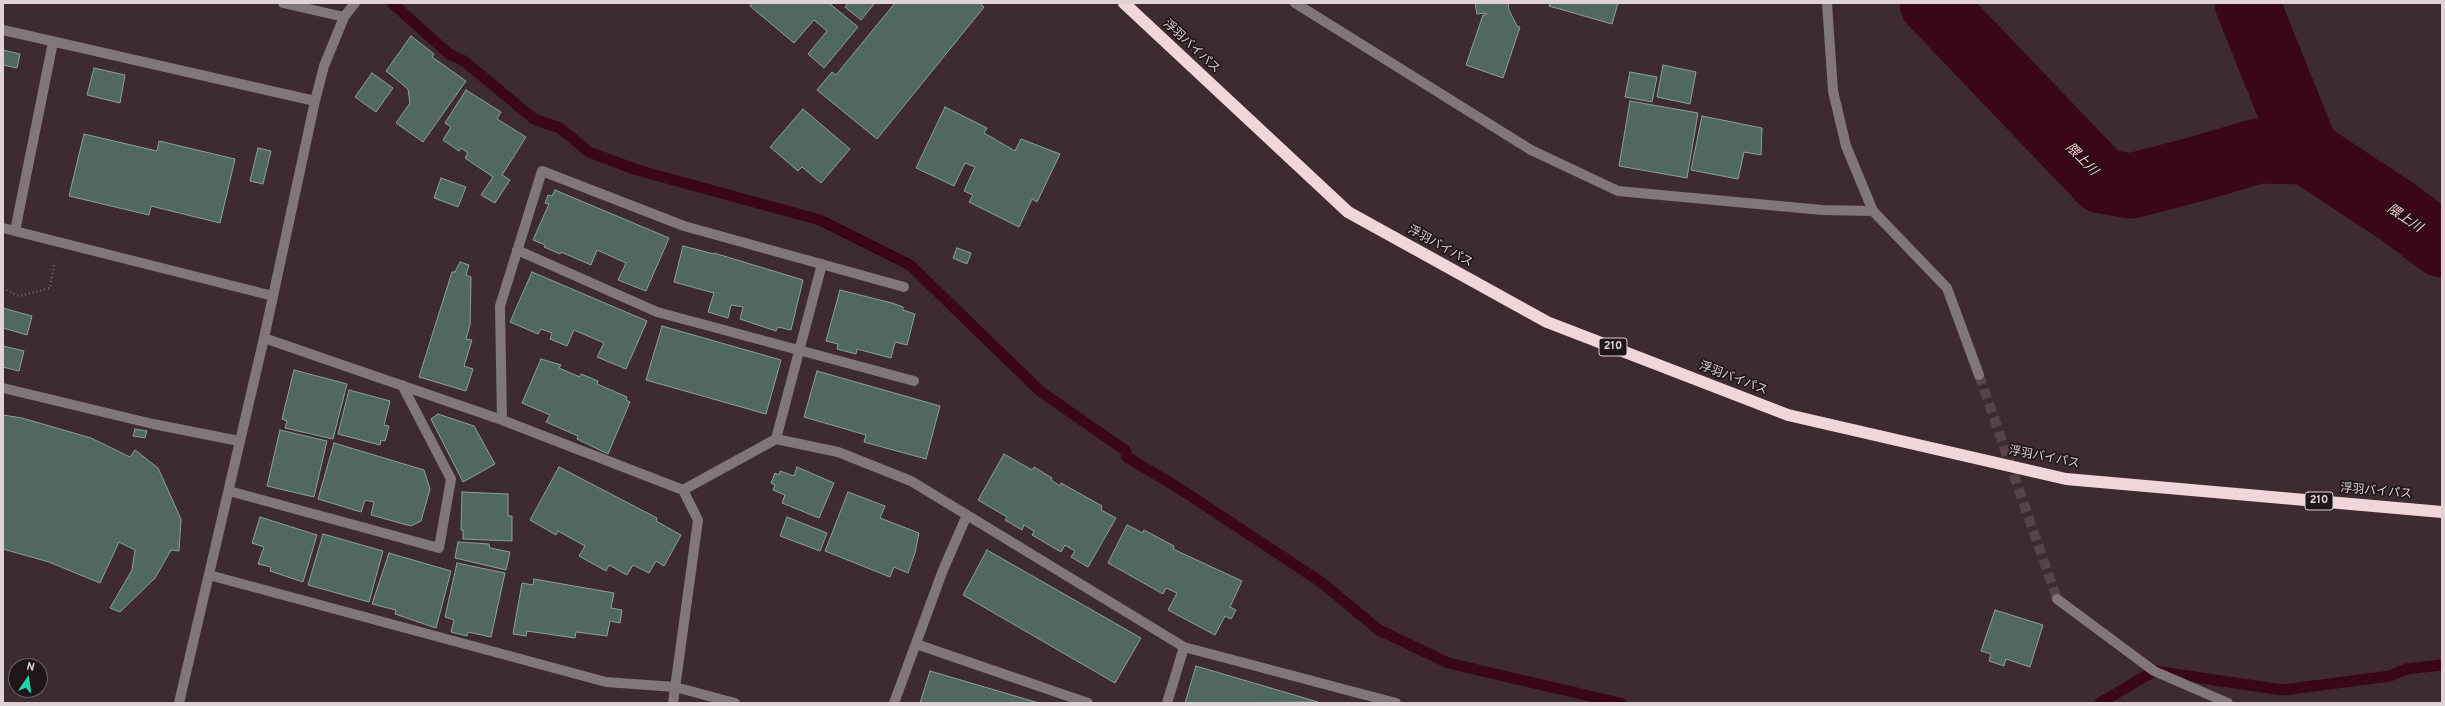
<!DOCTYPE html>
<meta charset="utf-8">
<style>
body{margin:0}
#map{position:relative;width:2445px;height:706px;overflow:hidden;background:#3e2b2f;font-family:Overpass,sans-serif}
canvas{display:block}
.frame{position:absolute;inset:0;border:4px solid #e0d3d5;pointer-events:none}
.north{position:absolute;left:8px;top:658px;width:40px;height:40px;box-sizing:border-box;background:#1f1618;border:1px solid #6c6264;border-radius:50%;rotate:13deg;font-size:11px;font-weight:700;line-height:16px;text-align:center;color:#e0d3d5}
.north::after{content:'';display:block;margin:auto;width:14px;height:18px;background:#1ed5b1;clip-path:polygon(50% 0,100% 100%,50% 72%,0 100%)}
</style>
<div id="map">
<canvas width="2445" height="706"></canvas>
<div class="frame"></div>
<div class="north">N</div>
</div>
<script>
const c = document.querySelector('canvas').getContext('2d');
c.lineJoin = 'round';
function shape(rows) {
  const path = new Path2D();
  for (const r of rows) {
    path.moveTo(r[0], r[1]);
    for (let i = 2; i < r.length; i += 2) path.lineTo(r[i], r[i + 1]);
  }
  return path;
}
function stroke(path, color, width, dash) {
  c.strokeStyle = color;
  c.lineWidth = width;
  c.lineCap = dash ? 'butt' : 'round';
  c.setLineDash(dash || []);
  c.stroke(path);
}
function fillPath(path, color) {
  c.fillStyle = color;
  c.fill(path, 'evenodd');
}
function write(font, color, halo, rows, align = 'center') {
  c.font = font + ' Overpass,"Noto Sans JP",sans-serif';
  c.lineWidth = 3.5;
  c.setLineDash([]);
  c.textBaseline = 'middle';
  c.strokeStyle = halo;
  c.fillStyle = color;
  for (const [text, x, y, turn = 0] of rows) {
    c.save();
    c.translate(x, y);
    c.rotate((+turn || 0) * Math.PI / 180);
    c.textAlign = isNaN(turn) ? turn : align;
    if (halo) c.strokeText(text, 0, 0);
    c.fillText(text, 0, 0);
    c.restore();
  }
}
stroke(shape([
 [392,3,449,54,464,61,534,119,560,128,589,152,637,170,820,220,910,265,1041,392,1125,450,1127,457,1185,492,1321,582,1379,630,1448,663,1620,703],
 [2100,703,2154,671,2283,690,2390,676,2406,669,2442,665]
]), '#390718', 11);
stroke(shape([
 [1932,3,2102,181,2131,186,2193,170,2258,151,2307,152,2398,212,2442,245],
 [2247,3,2307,152]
]), '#390718', 65);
const building = shape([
 [752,3,829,3,858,27,824,68,808,54,827,31,814,20,794,43,750,6,752,3],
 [848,3,875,3,861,20,845,7,848,3],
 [895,3,980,3,984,7,877,139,817,90,832,72,836,75,895,3],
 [1475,3,1508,3,1509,10,1517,26,1520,27,1503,78,1466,65,1483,15,1486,15,1486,13,1477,14,1475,3],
 [1550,3,1618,3,1612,24,1549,6,1550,3],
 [411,36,434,54,432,57,466,81,423,142,396,123,410,103,408,89,386,71,411,36],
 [3,50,20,54,17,68,3,65,3,50],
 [1663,65,1696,72,1690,104,1657,97,1663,65],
 [94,68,125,75,120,103,87,95,94,68],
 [1630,72,1657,77,1652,102,1625,97,1630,72],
 [372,73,393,88,376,112,355,97,372,73],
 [466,90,501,112,497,119,526,137,502,175,510,180,495,203,481,195,493,177,465,158,468,153,461,148,459,151,443,140,451,127,445,123,466,90],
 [1630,101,1698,113,1687,178,1619,166,1630,101],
 [945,107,987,128,984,133,1015,151,1021,139,1060,154,1037,202,1032,199,1019,227,969,202,973,195,964,191,975,167,965,163,954,186,916,168,945,107],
 [803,109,850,149,821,183,802,167,798,171,770,147,803,109],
 [1702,116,1762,128,1761,155,1744,152,1738,179,1691,170,1702,116],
 [84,134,157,151,159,141,235,159,220,223,151,206,149,215,69,196,84,134],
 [258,148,271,151,263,184,250,181,258,148],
 [441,178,466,187,458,207,434,198,441,178],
 [555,190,669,238,646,291,618,280,626,263,597,250,591,265,561,252,560,254,544,247,545,245,533,240,549,204,545,203,548,195,552,196,555,190],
 [683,246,714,254,714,253,803,280,791,330,778,327,776,331,740,319,743,307,731,305,728,318,708,312,714,293,674,282,683,246],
 [957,248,971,253,967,264,953,258,957,248],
 [460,262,469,265,466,275,471,277,470,325,466,339,472,340,464,366,473,369,466,391,419,377,452,272,455,272,460,262],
 [532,272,647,321,626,369,597,357,604,343,574,330,567,346,550,339,552,333,541,329,538,334,510,322,532,272],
 [840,290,892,303,903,307,903,310,915,314,907,345,895,342,891,358,857,349,856,354,837,349,838,344,826,341,840,290],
 [3,308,32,316,27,335,3,328,3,308],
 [662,326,781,360,766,414,646,380,662,326],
 [3,346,24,351,19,371,3,367,3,346],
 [541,359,561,365,559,368,580,377,581,374,598,381,597,384,627,397,626,400,630,402,608,454,577,439,578,436,546,422,550,415,522,403,541,359],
 [294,370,347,384,333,439,285,428,287,421,282,419,294,370],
 [817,371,940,406,926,459,864,442,866,435,804,417,817,371],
 [349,390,390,401,384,425,389,426,385,441,381,440,380,445,338,434,349,390],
 [438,414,474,426,495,464,463,482,431,419,438,414],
 [3,415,22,418,91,438,130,457,135,450,158,468,181,519,179,551,171,550,155,578,120,612,110,608,132,570,135,550,119,542,100,583,49,562,3,549,3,415],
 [135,429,147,431,145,438,133,436,135,429],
 [280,430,327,441,314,497,267,486,280,430],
 [334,443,424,470,430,489,421,521,411,526,371,515,374,502,365,500,361,512,318,499,334,443],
 [1004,454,1032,470,1034,467,1052,478,1051,480,1060,486,1061,483,1102,506,1101,510,1116,518,1088,567,1071,557,1075,551,1065,545,1061,552,1032,535,1034,531,1024,525,1022,530,1005,520,1007,517,978,500,1004,454],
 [559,467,657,518,656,521,681,535,664,566,656,561,649,573,633,565,627,575,609,565,606,571,579,556,585,546,558,531,556,535,530,520,559,467],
 [797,467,834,483,819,518,782,503,785,495,773,490,775,485,771,483,775,473,779,475,780,471,794,476,797,467],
 [462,492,508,494,508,516,512,516,512,541,463,539,463,530,461,530,462,492],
 [848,492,885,506,880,518,919,533,915,553,908,573,894,567,890,577,825,551,848,492],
 [260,517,317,535,303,582,270,571,271,567,258,564,264,547,252,543,260,517],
 [787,517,827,533,820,551,780,536,787,517],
 [1127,525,1143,533,1144,530,1174,546,1173,549,1242,581,1230,607,1236,610,1231,619,1225,616,1215,635,1168,610,1177,593,1166,588,1163,594,1108,563,1127,525],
 [323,534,383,551,369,602,308,585,323,534],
 [458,542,489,544,490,548,510,552,506,570,455,558,458,542],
 [987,550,1141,638,1115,683,963,595,987,550],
 [389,553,451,571,436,628,395,614,396,610,372,604,389,553],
 [457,563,505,573,491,637,468,632,467,636,451,632,454,620,445,617,457,563],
 [534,579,614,593,611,608,622,610,620,623,610,621,607,636,576,632,575,638,527,631,526,636,513,634,522,583,533,585,534,579],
 [1995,610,2043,625,2030,667,2006,659,2004,666,1989,661,1991,654,1981,651,1995,610],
 [1196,666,1318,702,1185,703,1196,666],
 [930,671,1039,703,920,703,930,671]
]);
fillPath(building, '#516861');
stroke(building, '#89a29a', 1);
stroke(shape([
 [1979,375,2057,599]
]), '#564448', 10, [10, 5]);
stroke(shape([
 [3,288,19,296,50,288,54,265]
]), '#736265', 2.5, [1, 3]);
stroke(shape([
 [283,3,344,17],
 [1295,3,1531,150,1618,191,1822,210,1873,211],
 [1827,3,1833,91,1846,146,1873,211,1947,288,1979,375],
 [3,30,315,101],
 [3,228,273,296],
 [15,231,53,42],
 [517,250,657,312,914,381],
 [264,338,502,420,683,490,698,520,673,703],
 [3,388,153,424,239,441],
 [502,420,500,306,542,171,684,226,904,287],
 [776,439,838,452,911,481,1184,647,1396,703],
 [683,490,776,439,822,264],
 [229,491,439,548,451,479,402,385],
 [209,575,606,682,675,687,735,703],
 [2057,599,2154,671,2228,703],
 [916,644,1088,703],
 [179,703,264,338,315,101,324,66,344,17,355,3],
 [894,703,943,570,967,515],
 [1167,703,1184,647]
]), '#817678', 10);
stroke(shape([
 [1124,3,1348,212,1547,322,1788,415,2066,479,2442,512]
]), '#f0d5da', 12);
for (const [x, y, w] of [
 [1613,347,28],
 [2319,501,28]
]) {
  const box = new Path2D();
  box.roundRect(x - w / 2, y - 9, w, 18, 3);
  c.fillStyle = '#1f1618';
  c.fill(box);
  stroke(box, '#e0d3d5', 1);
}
write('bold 11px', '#e0d3d5', null, [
 ["210",1613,347],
 ["210",2319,501]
]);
write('12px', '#e0d3d5', '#1f1618', [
 ["浮羽バイパス",1191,47,43],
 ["浮羽バイパス",1440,247,29],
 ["浮羽バイパス",1733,379,21],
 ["浮羽バイパス",2044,458,11],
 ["浮羽バイパス",2376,492,5]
]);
write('italic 13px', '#fdc5d0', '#1f1618', [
 ["隈上川",2081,160,46],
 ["隈上川",2404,219,34]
]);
</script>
